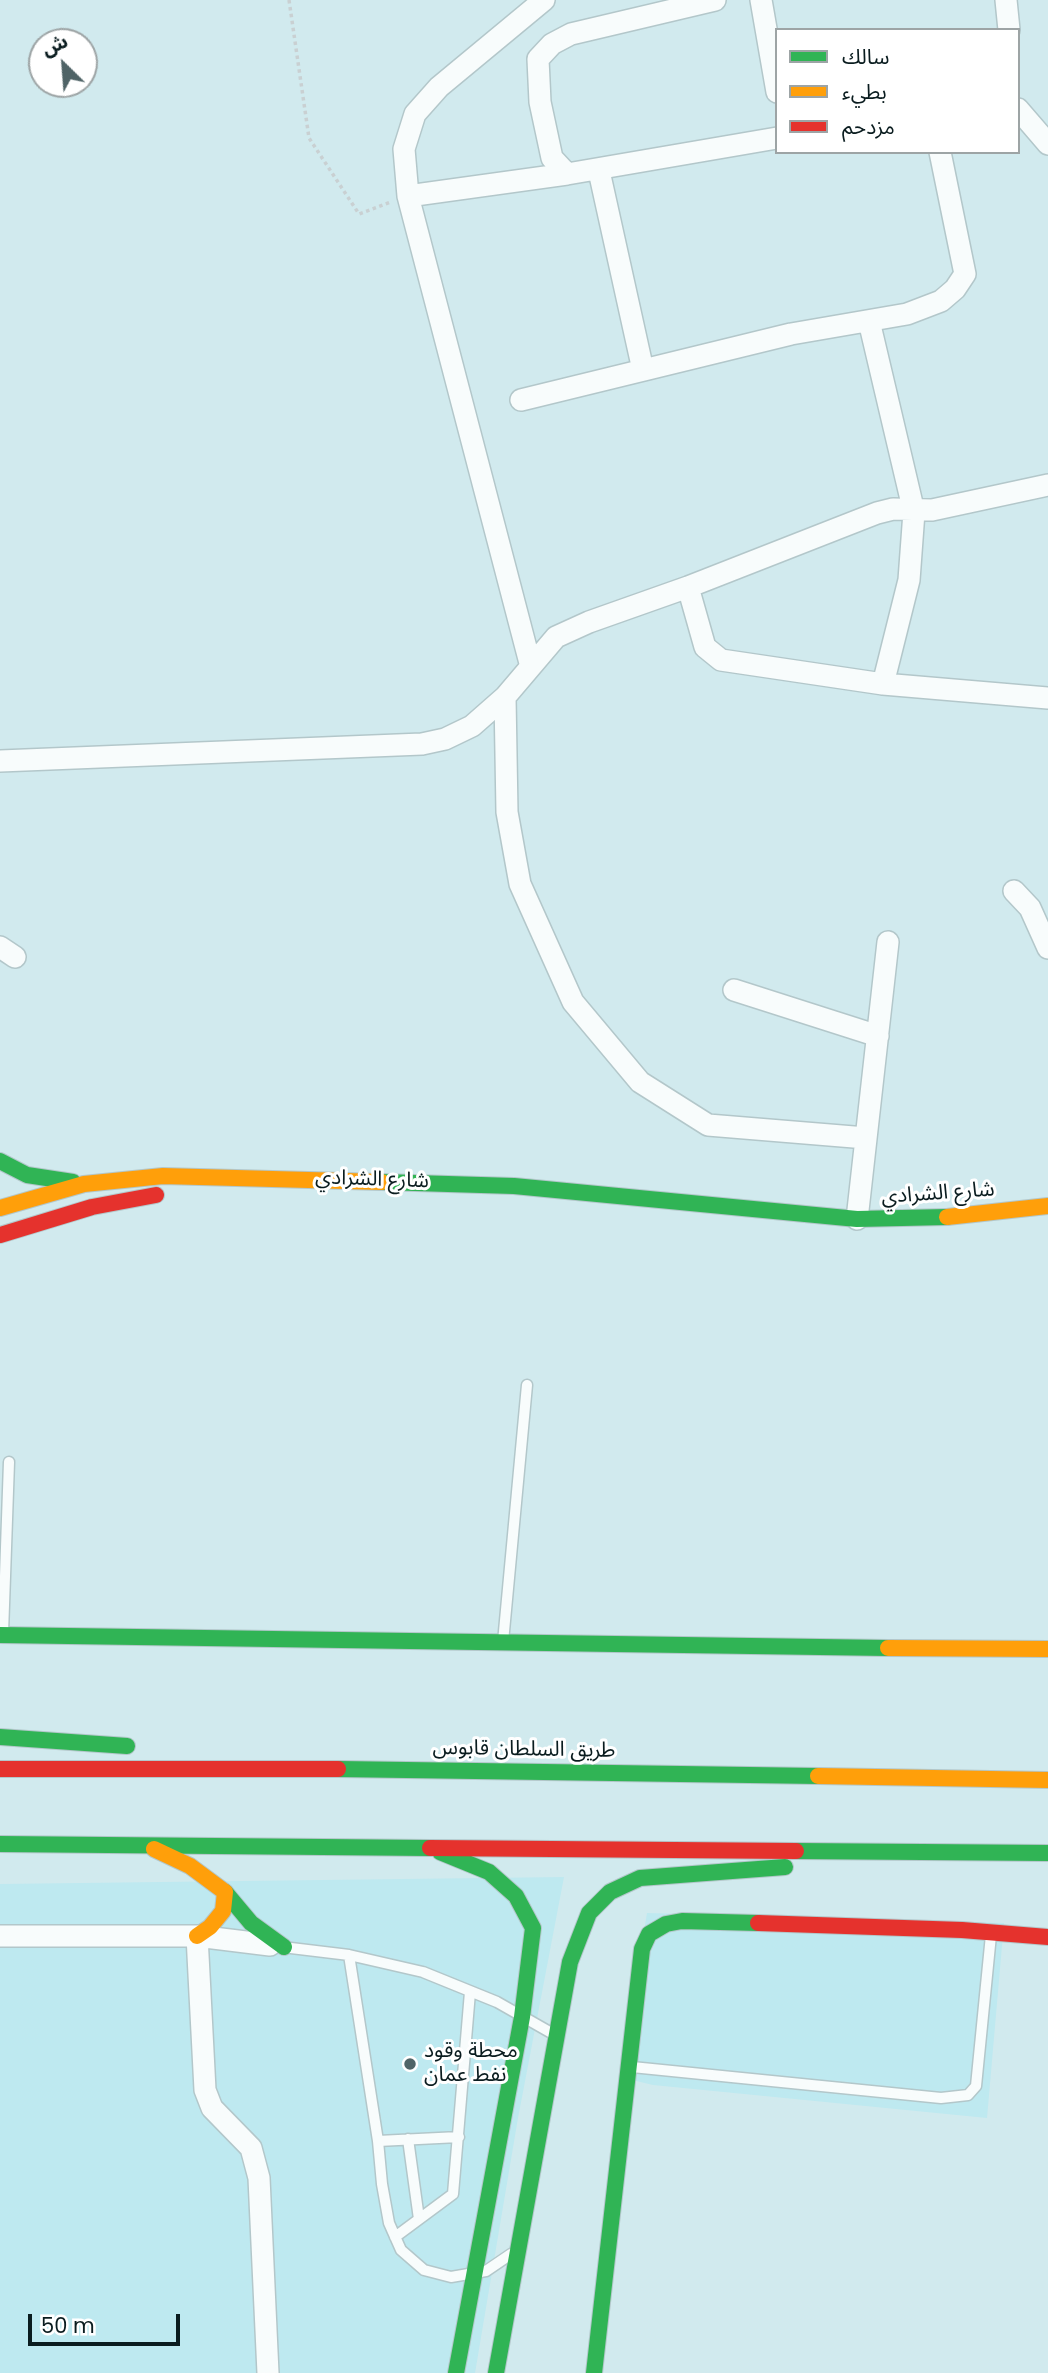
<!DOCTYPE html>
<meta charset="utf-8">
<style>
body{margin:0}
#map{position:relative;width:1048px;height:2373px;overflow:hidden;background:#d1eaee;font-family:Poppins,"Noto Sans Arabic",sans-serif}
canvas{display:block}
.legend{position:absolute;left:775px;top:28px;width:245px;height:126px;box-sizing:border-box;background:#fff;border:2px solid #9da4a5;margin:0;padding:9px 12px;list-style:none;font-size:21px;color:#0a1c1f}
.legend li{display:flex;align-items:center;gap:14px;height:35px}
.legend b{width:35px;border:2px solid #9da4a5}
.north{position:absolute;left:28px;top:28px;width:70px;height:70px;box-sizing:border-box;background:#fff;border:2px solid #9da4a5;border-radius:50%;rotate:335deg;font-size:19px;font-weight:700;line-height:28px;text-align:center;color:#0a1c1f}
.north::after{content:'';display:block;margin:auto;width:24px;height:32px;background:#506467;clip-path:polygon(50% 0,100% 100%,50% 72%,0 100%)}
.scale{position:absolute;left:28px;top:2314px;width:152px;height:32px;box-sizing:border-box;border:4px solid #0a1c1f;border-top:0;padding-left:9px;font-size:21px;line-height:24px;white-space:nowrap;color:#0a1c1f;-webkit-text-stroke:5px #fff;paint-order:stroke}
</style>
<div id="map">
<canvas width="1048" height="2373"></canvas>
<ul class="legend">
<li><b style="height:9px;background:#30b455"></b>سالك</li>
<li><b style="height:9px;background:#ff9f0a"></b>بطيء</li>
<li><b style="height:9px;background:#e5322d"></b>مزدحم</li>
</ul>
<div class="north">ش</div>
<div class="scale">50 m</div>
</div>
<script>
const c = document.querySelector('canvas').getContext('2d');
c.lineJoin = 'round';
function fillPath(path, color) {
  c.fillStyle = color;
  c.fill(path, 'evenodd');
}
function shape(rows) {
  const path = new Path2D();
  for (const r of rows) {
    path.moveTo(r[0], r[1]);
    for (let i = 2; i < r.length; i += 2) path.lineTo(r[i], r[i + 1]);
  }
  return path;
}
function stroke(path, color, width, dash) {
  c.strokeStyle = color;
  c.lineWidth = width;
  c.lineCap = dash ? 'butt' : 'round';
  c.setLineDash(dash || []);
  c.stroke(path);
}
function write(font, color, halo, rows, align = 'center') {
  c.font = font + ' Poppins,"Noto Sans Arabic",sans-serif';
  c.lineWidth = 6;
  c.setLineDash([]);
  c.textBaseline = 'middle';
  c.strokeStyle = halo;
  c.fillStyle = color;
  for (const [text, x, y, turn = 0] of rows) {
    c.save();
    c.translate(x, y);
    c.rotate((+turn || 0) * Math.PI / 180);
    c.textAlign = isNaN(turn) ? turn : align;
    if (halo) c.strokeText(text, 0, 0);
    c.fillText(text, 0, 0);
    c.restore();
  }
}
fillPath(shape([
 [564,1877,518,2118,475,2373,0,2373,0,1884],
 [647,1913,1004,1923,987,2118,653,2085,620,2077]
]), '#bee9f0');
const lane = shape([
 [3,1633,9,1462],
 [503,1642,527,1385],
 [291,1948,349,1955,423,1972,497,2002,555,2035],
 [349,1955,378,2141,382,2184,389,2223,401,2250,424,2270,451,2277,486,2271,511,2254],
 [632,2067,941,2098,968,2095,976,2086,991,1935],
 [408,2139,419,2219],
 [378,2141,459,2137],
 [395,2237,453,2194,470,1992]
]);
const street = shape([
 [715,0,571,34,552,44,538,59,540,102,552,158,567,174,777,138],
 [761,0,777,92],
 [1006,0,1009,30],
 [1018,109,1048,144],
 [599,171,643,370],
 [408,196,567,174],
 [869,321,914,512,909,580,883,684],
 [521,400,791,334,907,314,941,301,955,289,965,274,940,152],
 [688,587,705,647,721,660,883,684,1048,698],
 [530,663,408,196,404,149,415,114,439,87,544,0],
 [505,697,507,812,520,884,573,1002,640,1082,708,1125,866,1138],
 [0,761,422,744,445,739,472,726,505,697,556,637,589,622,688,587,877,513,893,509,932,510,1048,485],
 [1014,891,1030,908,1048,948],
 [0,947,15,957],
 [734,990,878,1036],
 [857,1219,888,942],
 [0,1936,197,1936,270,1945],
 [197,1936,205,2090,212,2108,251,2148,259,2178,268,2373]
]);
const fast = shape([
 [0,1161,27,1175,73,1182],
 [382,1182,514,1186,857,1219,947,1217],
 [0,1635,888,1648],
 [0,1737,127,1746],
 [338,1769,818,1776],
 [0,1844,430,1848],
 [796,1851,1048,1853],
 [440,1852,489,1872,516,1896,533,1928,522,2017,456,2373],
 [225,1892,251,1923,284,1947],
 [496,2373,570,1962,589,1913,610,1892,640,1878,785,1867],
 [594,2373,642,1949,649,1934,666,1924,682,1921,758,1923]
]);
const slow = shape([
 [0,1208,84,1184,163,1176,382,1182],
 [947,1217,1048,1206],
 [888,1648,1048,1649],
 [818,1776,1048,1780],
 [154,1849,190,1866,225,1892,223,1911,210,1927,197,1936]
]);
const jam = shape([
 [0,1235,92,1207,156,1195],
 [0,1769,338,1769],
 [430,1848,796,1851],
 [758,1923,962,1930,1048,1937]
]);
stroke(lane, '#b3c7ca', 13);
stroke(street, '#b3c7ca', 24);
stroke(fast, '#b3c7ca', 18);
stroke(slow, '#b3c7ca', 18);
stroke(jam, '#b3c7ca', 18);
stroke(shape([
 [289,0,309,138,359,214,391,202]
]), '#c9d0d2', 3.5, [3.5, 3.5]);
stroke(lane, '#f8fcfc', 10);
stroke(street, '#f8fcfc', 21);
stroke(fast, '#30b455', 16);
stroke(slow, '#ff9f0a', 16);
stroke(jam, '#e5322d', 16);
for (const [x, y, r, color] of [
 [410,2064,7,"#506467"]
]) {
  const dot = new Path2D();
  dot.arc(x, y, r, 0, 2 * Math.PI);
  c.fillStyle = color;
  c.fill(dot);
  stroke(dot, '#fff', 2.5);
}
write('21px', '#0a1c1f', '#fff', [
 ["شارع الشرادي",372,1180,2],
 ["شارع الشرادي",938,1194,-4],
 ["طريق السلطان قابوس",524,1750,1]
]);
write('21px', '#0a1c1f', '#fff', [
 ["محطة وقود",424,2052],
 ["نفط عمان",424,2076]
], 'left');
</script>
